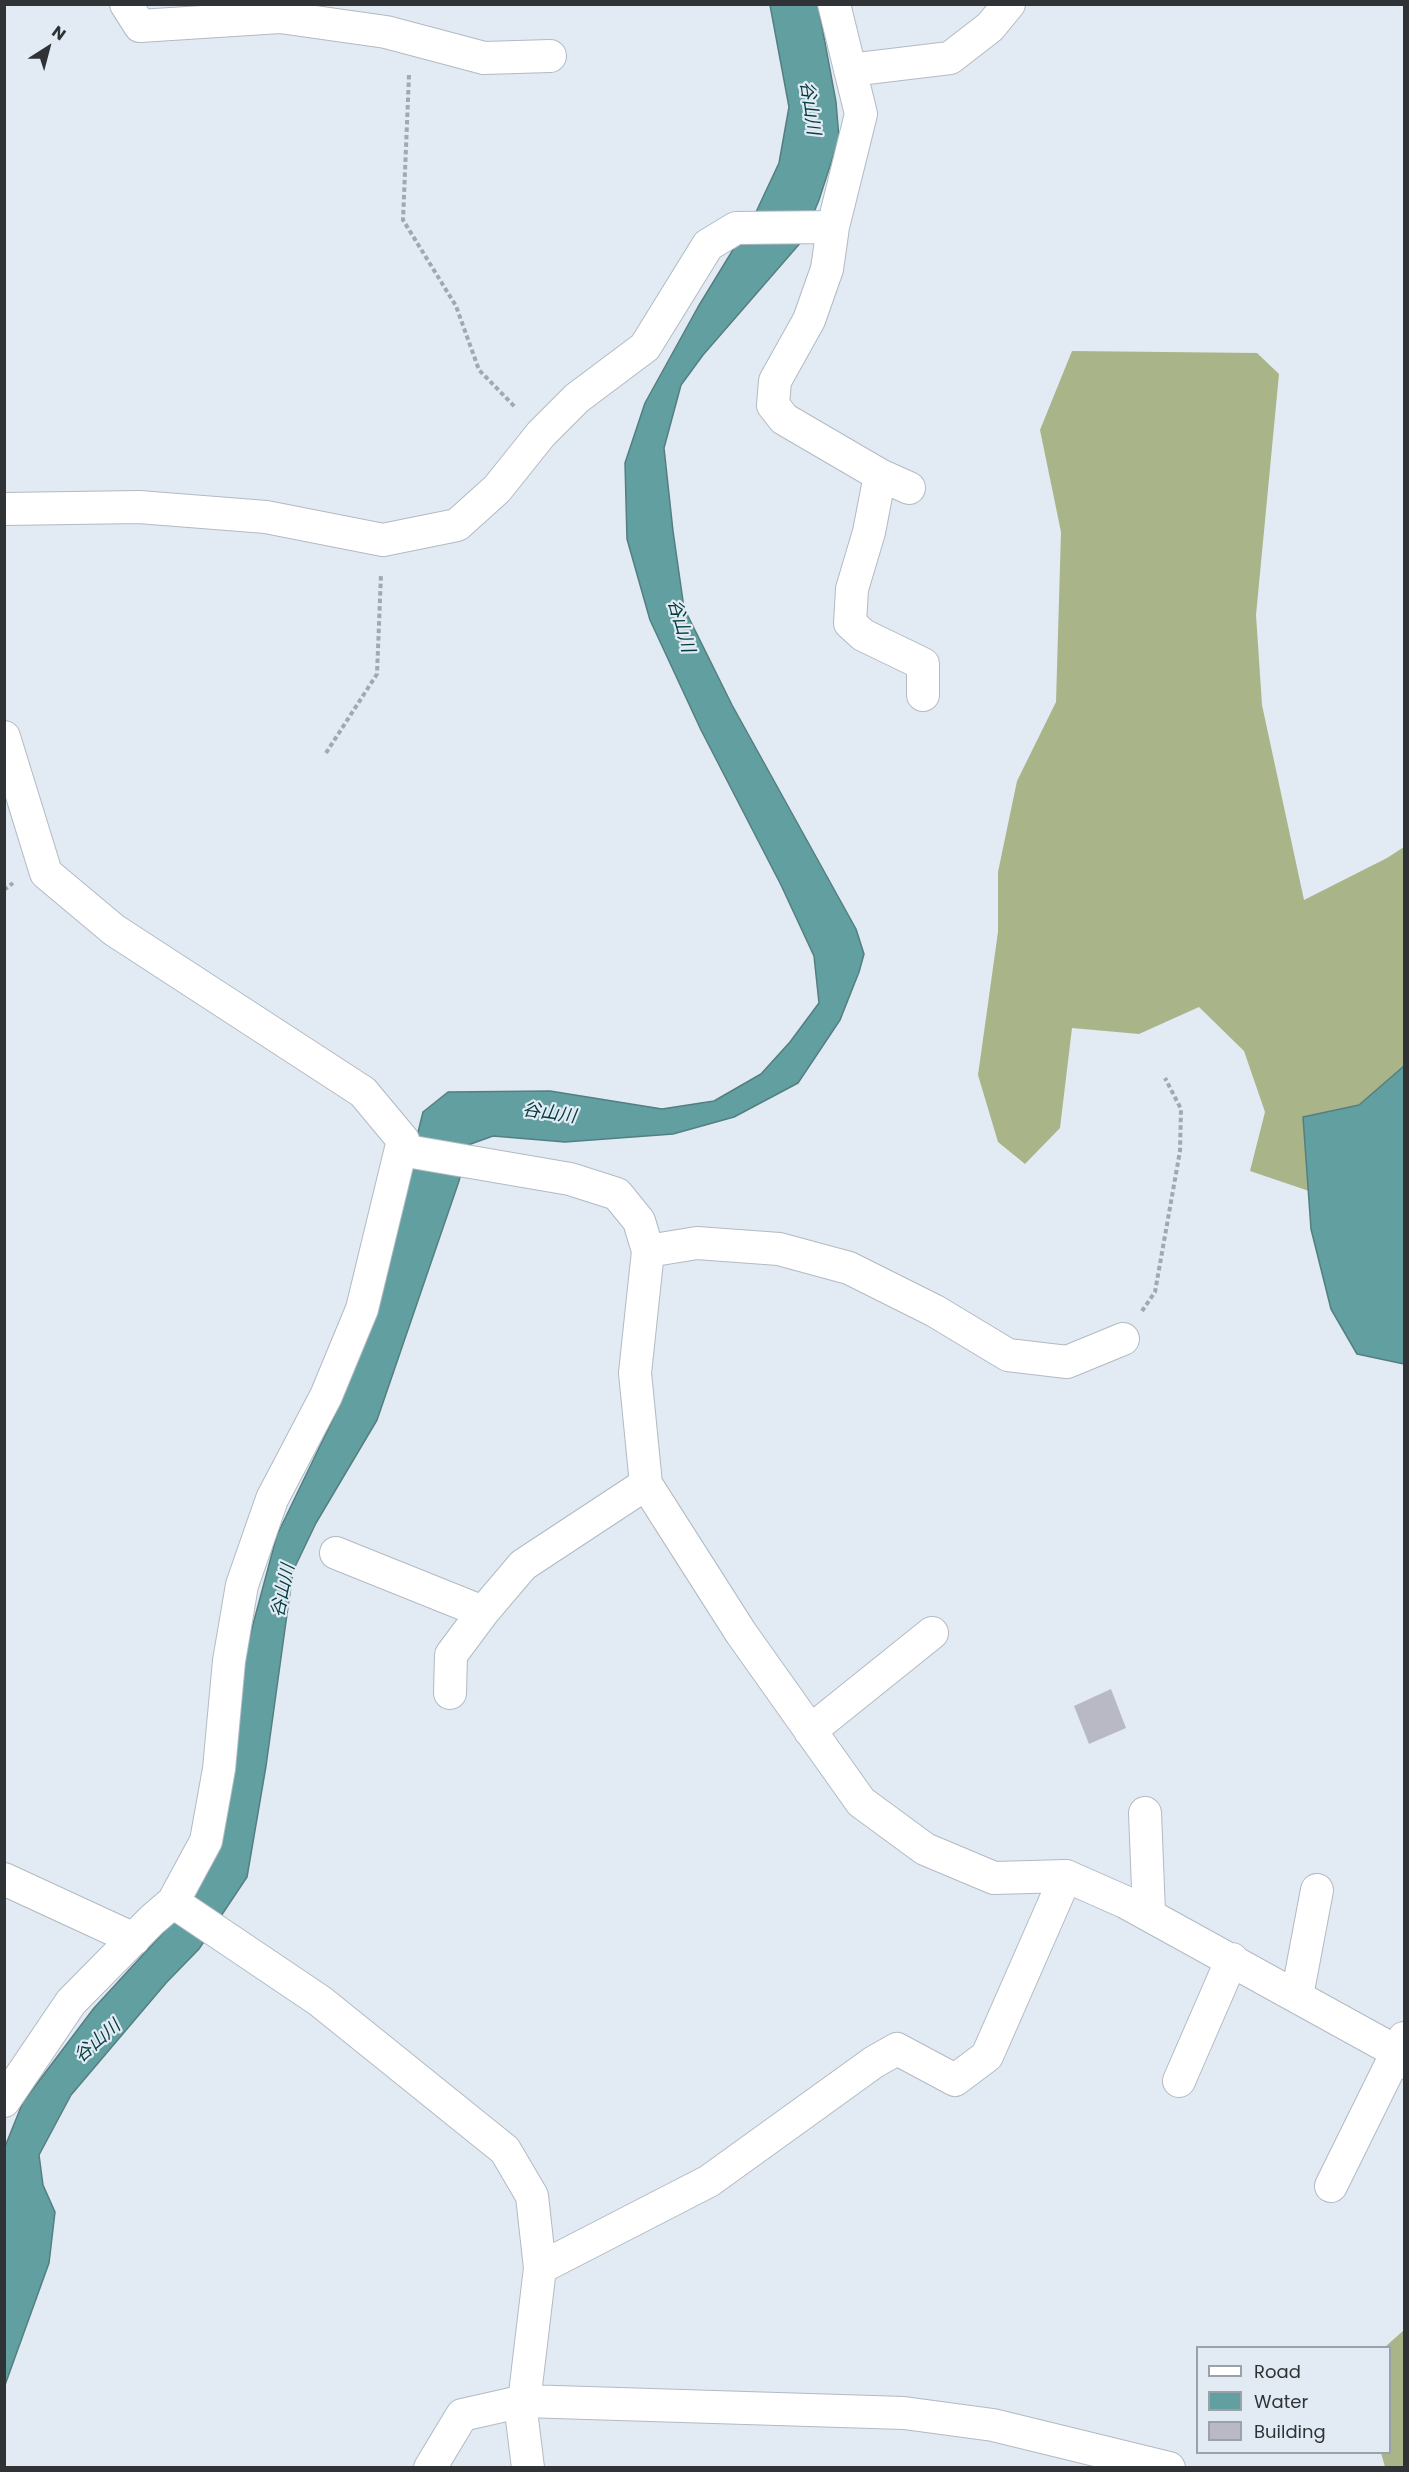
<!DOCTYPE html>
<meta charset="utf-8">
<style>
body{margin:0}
#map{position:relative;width:1409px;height:2472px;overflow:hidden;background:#e2eaf3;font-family:Poppins,sans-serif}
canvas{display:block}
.frame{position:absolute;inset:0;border:6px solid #2f3336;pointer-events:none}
.legend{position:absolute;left:1196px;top:2346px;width:195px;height:108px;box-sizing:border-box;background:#e2eaf3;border:2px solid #9aa1a7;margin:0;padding:8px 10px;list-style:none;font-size:18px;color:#2f3336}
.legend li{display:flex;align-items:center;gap:12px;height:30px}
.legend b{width:30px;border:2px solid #9aa1a7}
.north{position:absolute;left:18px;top:18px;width:60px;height:60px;-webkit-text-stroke:4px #e2eaf3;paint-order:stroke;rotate:36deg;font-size:16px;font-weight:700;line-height:24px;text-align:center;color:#2f3336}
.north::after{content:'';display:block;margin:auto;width:21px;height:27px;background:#2f3336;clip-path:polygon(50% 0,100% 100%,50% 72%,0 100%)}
</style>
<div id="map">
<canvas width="1409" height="2472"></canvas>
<div class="frame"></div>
<ul class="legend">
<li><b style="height:8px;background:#fff"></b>Road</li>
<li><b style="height:16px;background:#629fa1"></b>Water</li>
<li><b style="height:16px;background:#b8b9c4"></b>Building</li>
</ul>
<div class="north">N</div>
</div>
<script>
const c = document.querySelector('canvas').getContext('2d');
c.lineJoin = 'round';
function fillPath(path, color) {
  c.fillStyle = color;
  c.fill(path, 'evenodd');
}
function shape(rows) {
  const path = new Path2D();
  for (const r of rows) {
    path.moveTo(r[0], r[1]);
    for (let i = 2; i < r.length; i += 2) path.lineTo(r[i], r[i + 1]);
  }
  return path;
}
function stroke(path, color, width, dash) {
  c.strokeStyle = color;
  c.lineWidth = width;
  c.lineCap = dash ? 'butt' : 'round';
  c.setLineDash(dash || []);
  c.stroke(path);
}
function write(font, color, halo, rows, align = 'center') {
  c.font = font + ' Poppins,"Noto Sans JP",sans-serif';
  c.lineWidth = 4.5;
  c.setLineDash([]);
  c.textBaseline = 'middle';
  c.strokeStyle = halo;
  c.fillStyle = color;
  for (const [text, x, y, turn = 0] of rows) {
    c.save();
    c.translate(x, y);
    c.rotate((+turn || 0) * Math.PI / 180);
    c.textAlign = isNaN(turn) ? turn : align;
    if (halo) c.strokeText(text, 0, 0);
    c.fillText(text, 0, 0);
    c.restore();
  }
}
fillPath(shape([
 [1072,351,1257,353,1279,374,1256,615,1262,705,1304,900,1387,858,1404,847,1404,1066,1359,1105,1303,1117,1309,1191,1250,1171,1265,1112,1244,1051,1199,1007,1139,1034,1072,1028,1060,1128,1025,1164,998,1142,978,1075,998,932,998,872,1017,781,1056,702,1061,532,1040,430],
 [1404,2330,1404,2467,1385,2467,1381,2453,1390,2452,1390,2348,1385,2347]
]), '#a9b588');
const water = shape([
 [770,5,818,5,836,102,839,138,819,200,802,241,703,355,681,385,664,448,673,531,684,608,732,705,856,929,864,954,859,972,840,1020,798,1083,734,1117,673,1134,565,1142,493,1136,468,1145,459,1181,377,1420,316,1523,293,1571,266,1766,247,1877,199,1949,166,1983,71,2095,39,2155,43,2185,55,2212,49,2263,5,2385,4,2149,23,2102,94,2008,162,1934,193,1893,245,1654,277,1535,333,1419,368,1336,423,1112,448,1092,550,1091,662,1109,714,1101,761,1074,790,1042,819,1003,814,956,781,885,701,730,650,620,627,539,625,463,645,403,698,307,756,212,779,163,789,107,770,5],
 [1404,1066,1404,1364,1357,1354,1331,1309,1311,1229,1303,1117,1359,1105,1404,1066]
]);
fillPath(water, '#629fa1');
stroke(water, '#537f81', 1.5);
fillPath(shape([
 [1111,1689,1126,1728,1089,1744,1074,1706]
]), '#b8b9c4');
const street = shape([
 [126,4,140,26,280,17,386,32,484,58,550,56],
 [834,4,861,114,833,227,827,269,809,320,775,381,773,405,784,419,880,475,909,488],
 [850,70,950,58,990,27,1009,4],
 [880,475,869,532,852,589,850,623,863,635,923,664,923,695],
 [4,509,139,507,266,517,383,540,457,525,497,489,541,434,577,398,645,347,708,245,736,228,833,227],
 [4,737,46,873,114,930,363,1092,403,1140,362,1309,326,1396,272,1499,242,1585,229,1661,219,1769,206,1841,173,1902,152,1920,71,2002,4,2101],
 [401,1150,570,1179,617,1194,639,1221,648,1251,635,1373,646,1484,741,1633,861,1802,925,1849,994,1878,1066,1876,1125,1902,1397,2052,1404,2063],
 [648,1251,697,1243,779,1249,849,1268,935,1311,1008,1355,1067,1362,1123,1339],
 [336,1553,483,1612],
 [450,1693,451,1655,483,1612,523,1565,646,1484],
 [810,1731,932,1633],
 [1145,1813,1149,1913],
 [4,1879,134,1939],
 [173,1902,320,2001,505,2150,532,2196,540,2268,522,2419,528,2468],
 [1297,1996,1317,1890],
 [1179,2081,1232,1959],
 [1331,2186,1404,2038],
 [540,2268,709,2181,874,2062,897,2049,955,2080,987,2056,1066,1876],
 [430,2468,462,2415,524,2401,904,2413,993,2425,1169,2468]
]);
stroke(street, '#b2bac2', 34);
stroke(shape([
 [409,75,403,220,456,306,479,370,516,408],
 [326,753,377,674,381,574],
 [4,890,13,883],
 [1142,1311,1155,1292,1180,1151,1181,1109,1165,1078]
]), '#a1a8af', 4, [4.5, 3]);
stroke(street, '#fff', 32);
write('italic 18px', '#003c3e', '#e2eaf3', [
 ["谷山川",809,108,82],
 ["谷山川",680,626,74],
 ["谷山川",549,1114,8],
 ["谷山川",284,1591,-78],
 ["谷山川",98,2042,-41]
]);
</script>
